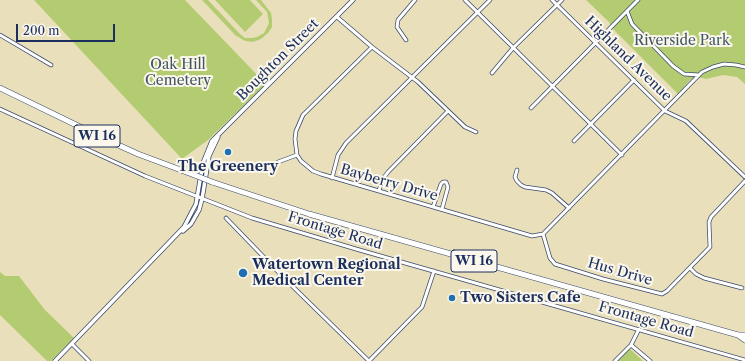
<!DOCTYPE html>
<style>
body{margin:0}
#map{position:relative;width:745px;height:361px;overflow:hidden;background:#e9e0bb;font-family:"Libre Caslon Text",serif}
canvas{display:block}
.scale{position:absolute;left:16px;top:24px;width:99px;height:18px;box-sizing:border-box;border:2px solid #1b2f5e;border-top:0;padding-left:5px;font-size:12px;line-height:14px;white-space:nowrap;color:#1b2f5e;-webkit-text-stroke:3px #fbf7ec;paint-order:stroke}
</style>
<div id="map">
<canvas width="745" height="361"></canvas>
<div class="scale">200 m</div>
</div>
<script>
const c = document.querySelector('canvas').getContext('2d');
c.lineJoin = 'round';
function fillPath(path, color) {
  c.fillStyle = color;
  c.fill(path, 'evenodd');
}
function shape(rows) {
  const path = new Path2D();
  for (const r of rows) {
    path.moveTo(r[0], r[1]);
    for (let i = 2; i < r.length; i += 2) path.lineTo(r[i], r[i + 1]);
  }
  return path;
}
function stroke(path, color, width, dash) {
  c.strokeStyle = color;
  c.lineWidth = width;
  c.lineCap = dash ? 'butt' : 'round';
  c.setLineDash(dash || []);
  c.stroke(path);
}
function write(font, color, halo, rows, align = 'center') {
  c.font = font + ' "Libre Caslon Text",serif';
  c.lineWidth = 4;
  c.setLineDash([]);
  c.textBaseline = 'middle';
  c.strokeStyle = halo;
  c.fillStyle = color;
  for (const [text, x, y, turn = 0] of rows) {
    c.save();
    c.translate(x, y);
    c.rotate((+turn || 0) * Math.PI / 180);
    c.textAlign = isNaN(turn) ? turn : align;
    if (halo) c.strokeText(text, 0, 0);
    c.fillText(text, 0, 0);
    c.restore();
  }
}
fillPath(shape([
 [34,0,185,0,266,84,208,140,182,159],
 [202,0,208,0,240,34,245,38,252,38,257,37,264,33,269,23,267,12,256,0,261,0,271,13,272,19,272,27,268,33,261,39,253,42,245,41,235,35],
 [215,0,250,0,263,14,245,32],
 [586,0,745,0,745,84,737,77,723,75,706,79,698,77,690,80,678,94,612,28,609,22],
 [0,272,5,276,19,276,45,310,74,338,51,361,47,361,0,315],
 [630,349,643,361,615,361,627,350]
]), '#b4cc71');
const minor = shape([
 [465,0,622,155],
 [552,0,665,111,686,121,745,177],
 [627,11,632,24,673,66,684,74,699,75],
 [337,17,372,47,418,82,465,127,476,132],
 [0,35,51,65],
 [406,40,397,27,398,20,415,0],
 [372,47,303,115,296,131,295,139,297,155,301,161,313,171,321,174,532,236,543,234,546,231,702,72,713,67,724,64,736,65,745,67],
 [492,73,513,48,562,0],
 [531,108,638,0],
 [0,109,145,176,252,218,356,249,745,360],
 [574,141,634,80],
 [278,162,297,155],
 [517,170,515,177,517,181,521,185,525,187,546,190,552,193,569,208],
 [332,178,338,155,346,143,490,0],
 [379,191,382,180,388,172,448,111],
 [433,207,441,184,443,182,446,182,448,187,442,209],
 [226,218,286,280,369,361],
 [543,234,550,258,555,264,603,279,662,294,667,291,710,247,709,222,711,217,745,181],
 [690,268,696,274,704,278,742,288],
 [72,344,89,361],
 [631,345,650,361],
 [369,361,422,307,434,271],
 [615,361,631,345,639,329]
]);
const tertiary = shape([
 [183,231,191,224,199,210,202,199,209,156,218,137],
 [55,361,184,227,196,204,203,163,212,141,353,0]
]);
const trunk = shape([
 [0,88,105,139,138,154,197,176],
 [212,182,309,214,738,335,745,335],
 [738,335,745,340]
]);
stroke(minor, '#3a4a6c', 4.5);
stroke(tertiary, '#3a4a6c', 5);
stroke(trunk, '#3a4a6c', 6);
stroke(minor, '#fff', 3);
stroke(tertiary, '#fff', 3.5);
stroke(trunk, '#fff', 5);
const trunkBridge = shape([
 [197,176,212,182]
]);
stroke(trunkBridge, '#3a4a6c', 6, []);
stroke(trunkBridge, '#fff', 5);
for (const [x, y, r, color] of [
 [228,152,4,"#1f6fb2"],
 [243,273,5,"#1f6fb2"],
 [452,298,4,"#1f6fb2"]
]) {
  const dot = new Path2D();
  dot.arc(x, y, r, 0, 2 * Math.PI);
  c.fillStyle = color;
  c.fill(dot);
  stroke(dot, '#fbf7ec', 1.5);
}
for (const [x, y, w] of [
 [97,136,46],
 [474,261,46]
]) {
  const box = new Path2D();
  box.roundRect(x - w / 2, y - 11, w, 22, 3);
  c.fillStyle = '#fbf7ec';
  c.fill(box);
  stroke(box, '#1b2f5e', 1);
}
write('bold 13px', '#1b2f5e', null, [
 ["WI 16",97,136],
 ["WI 16",474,261]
]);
write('14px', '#415663', '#fbf7ec', [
 ["Riverside Park",682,41],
 ["Oak Hill",178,65],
 ["Cemetery",178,81]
]);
write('14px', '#1b2f5e', '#fbf7ec', [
 ["Highland Avenue",628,59,44],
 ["Boughton Street",278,60,-45],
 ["Bayberry Drive",389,183,16],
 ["Frontage Road",335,231,17],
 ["Hus Drive",620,272,16],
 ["Frontage Road",646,320,16]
]);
write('bold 14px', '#1b2f5e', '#fbf7ec', [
 ["The Greenery",228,167,"center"],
 ["Watertown Regional",252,265],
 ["Medical Center",252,281],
 ["Two Sisters Cafe",460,298]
], 'left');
</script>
